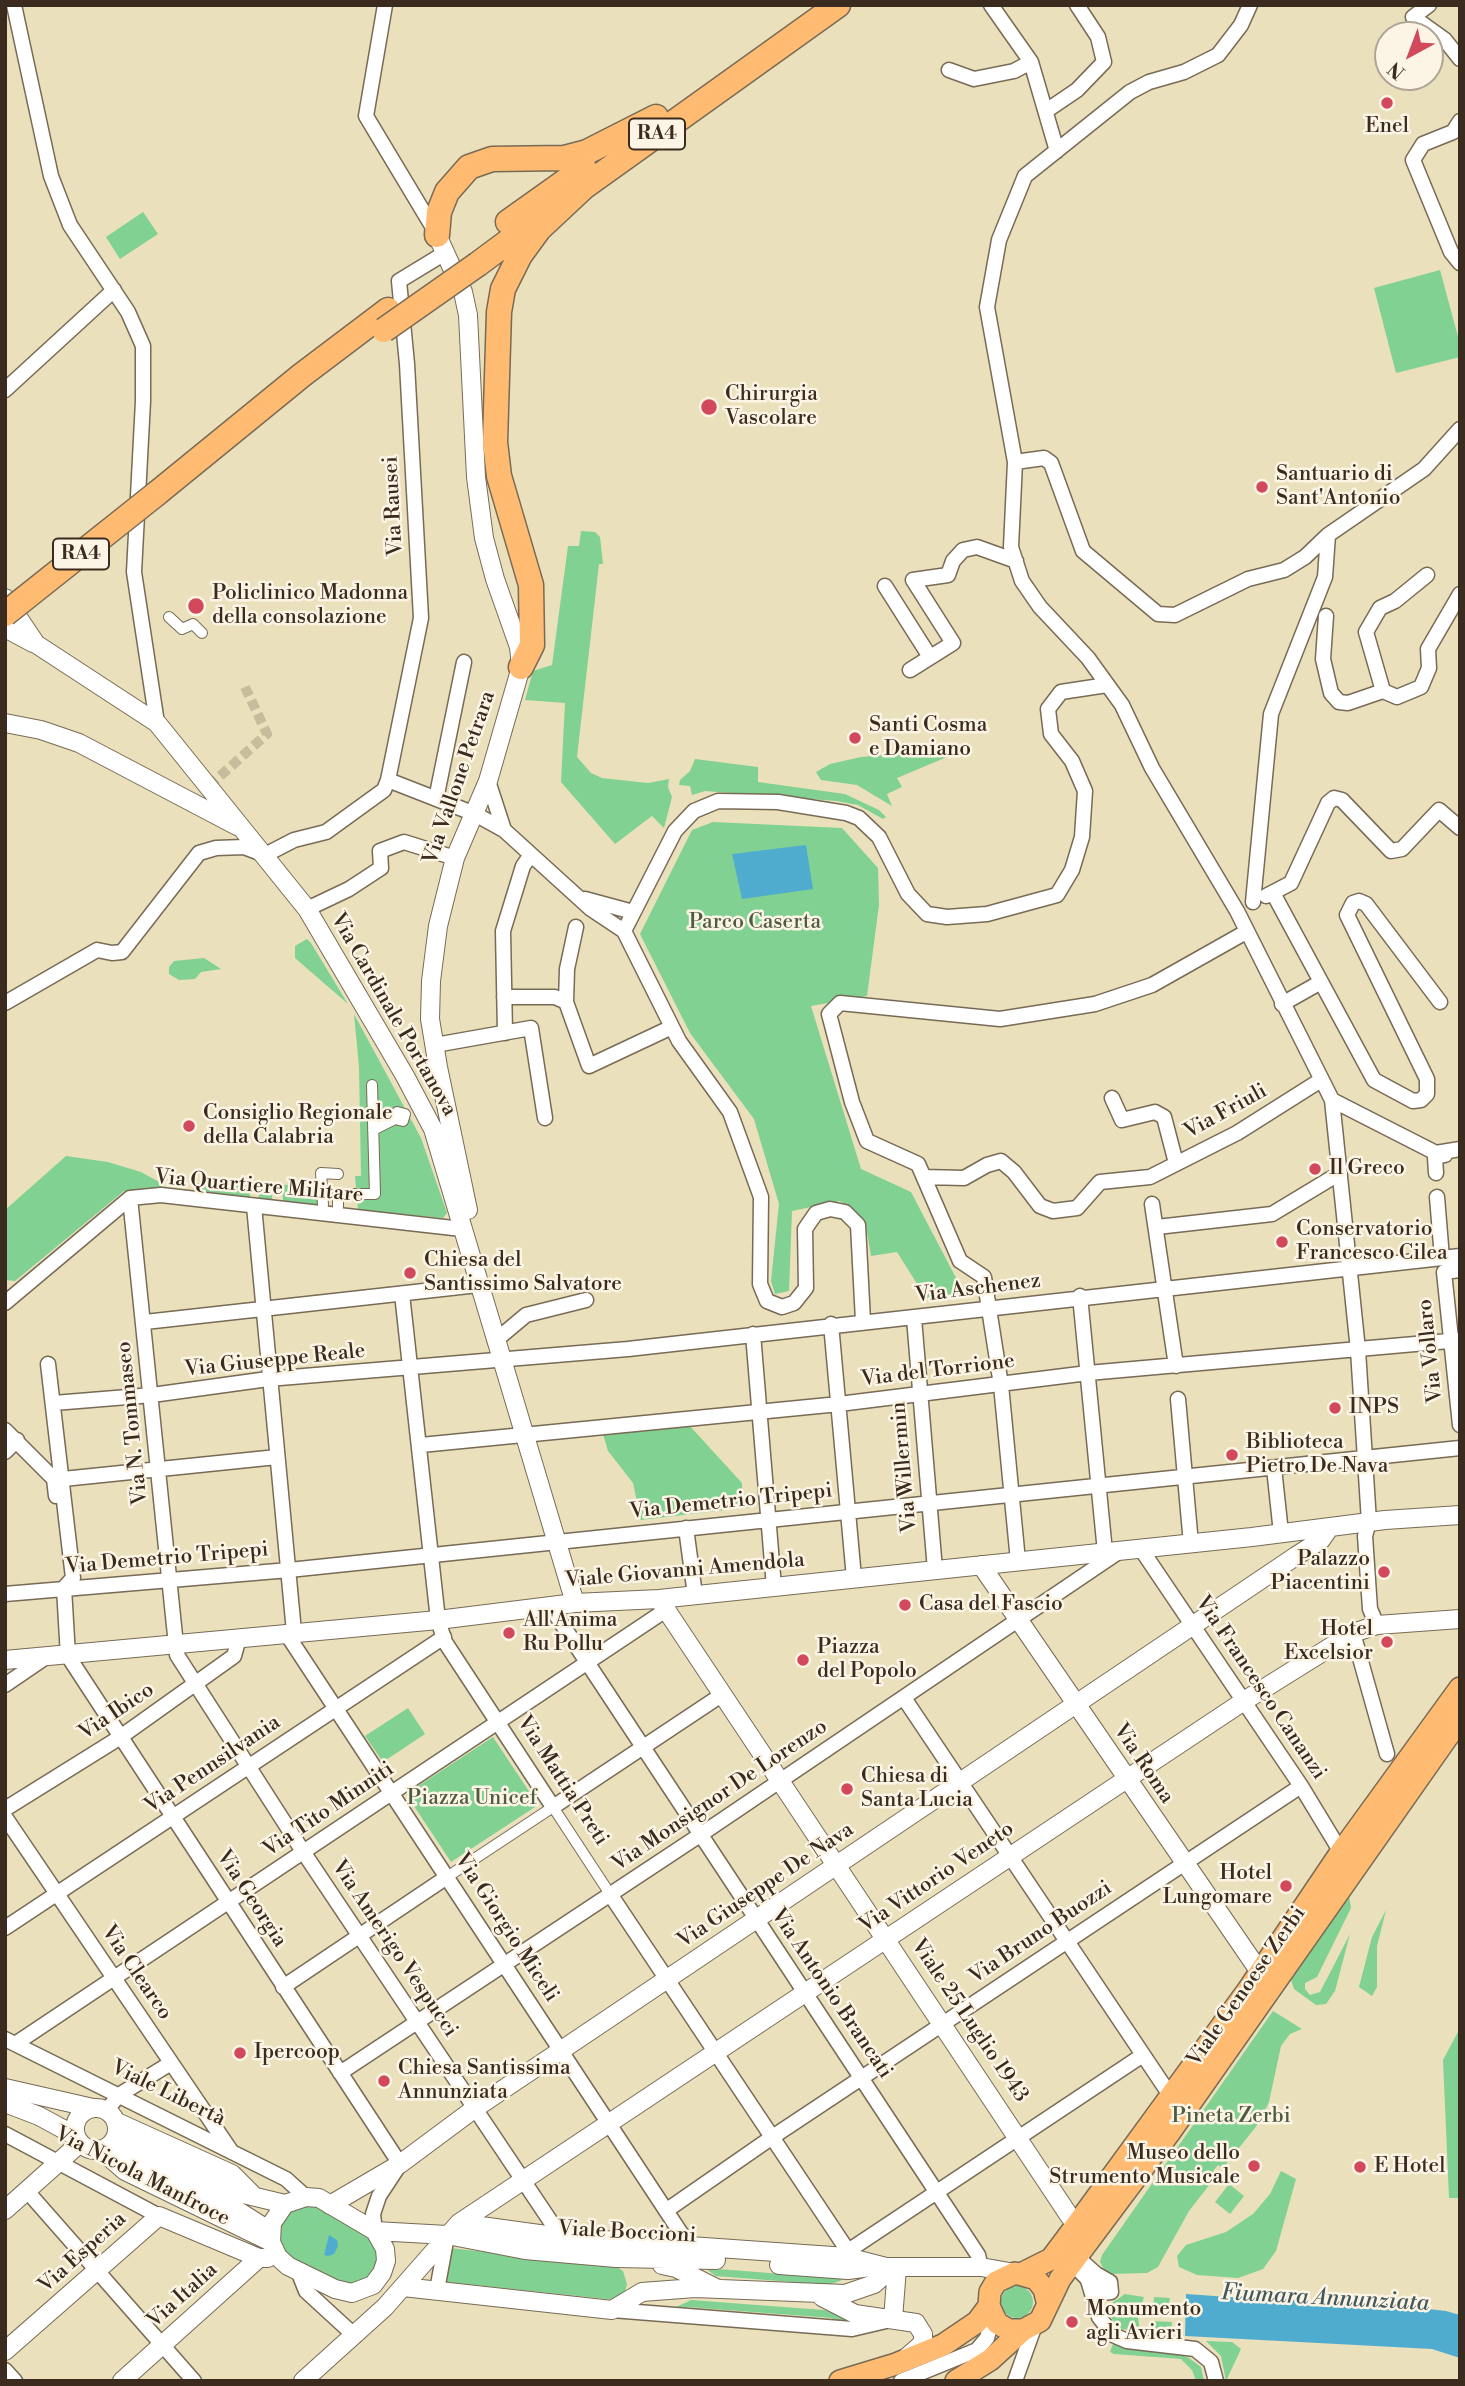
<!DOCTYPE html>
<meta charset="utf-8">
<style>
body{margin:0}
#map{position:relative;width:1465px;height:2386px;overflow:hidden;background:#eae0bc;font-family:"Libre Bodoni",serif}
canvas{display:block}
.frame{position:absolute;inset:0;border:7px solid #3b2a1e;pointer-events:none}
.north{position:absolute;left:1374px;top:21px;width:70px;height:70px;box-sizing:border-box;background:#fcf5e5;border:2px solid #afa495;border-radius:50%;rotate:221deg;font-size:19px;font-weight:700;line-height:28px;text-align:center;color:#3b2a1e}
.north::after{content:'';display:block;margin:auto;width:24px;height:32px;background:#d1495b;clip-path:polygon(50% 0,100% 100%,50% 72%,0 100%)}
</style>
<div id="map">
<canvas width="1465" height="2386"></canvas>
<div class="frame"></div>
<div class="north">N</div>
</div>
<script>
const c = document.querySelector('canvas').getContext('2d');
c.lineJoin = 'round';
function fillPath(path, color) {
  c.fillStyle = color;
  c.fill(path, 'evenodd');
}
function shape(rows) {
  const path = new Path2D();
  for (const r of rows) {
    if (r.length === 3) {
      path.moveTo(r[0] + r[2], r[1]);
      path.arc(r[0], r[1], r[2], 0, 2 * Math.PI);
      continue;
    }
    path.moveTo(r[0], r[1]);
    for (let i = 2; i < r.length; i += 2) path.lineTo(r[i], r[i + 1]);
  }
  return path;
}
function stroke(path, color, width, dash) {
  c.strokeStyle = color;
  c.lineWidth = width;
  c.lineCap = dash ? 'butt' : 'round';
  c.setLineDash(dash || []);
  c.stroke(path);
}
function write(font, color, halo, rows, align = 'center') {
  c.font = font + ' "Libre Bodoni",serif';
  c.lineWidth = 5;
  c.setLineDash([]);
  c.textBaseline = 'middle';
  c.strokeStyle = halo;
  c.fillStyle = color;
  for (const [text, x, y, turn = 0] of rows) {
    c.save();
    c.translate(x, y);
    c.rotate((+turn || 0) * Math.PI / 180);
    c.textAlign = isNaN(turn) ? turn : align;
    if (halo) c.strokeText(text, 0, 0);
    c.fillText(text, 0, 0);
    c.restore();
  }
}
fillPath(shape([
 [143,212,158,234,120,259,106,237],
 [1440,270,1460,344,1460,357,1396,373,1374,288],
 [581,531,595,532,600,537,603,564,599,564,577,757,591,773,602,778,648,783,669,779,668,787,672,797,664,828,652,816,615,844,561,782,565,703,525,700,533,671,552,665,568,546,579,546],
 [936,751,947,757,897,778,902,787,887,794,892,806,857,785,821,780,816,772,830,764,861,757],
 [695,759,758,767,758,782,845,794,879,810,886,817,883,819,858,805,836,801,705,791,692,795,690,786,679,785,680,780,690,771],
 [713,822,842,828,878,868,879,905,867,996,811,1006,861,1169,911,1192,965,1295,926,1298,897,1252,871,1256,865,1220,840,1201,792,1211,789,1291,775,1294,771,1281,779,1204,754,1119,690,1033,640,934,692,830],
 [307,939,311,943,348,1004,295,958,295,946],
 [204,958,221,969,201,972,195,979,179,980,169,974,169,967,174,961],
 [354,1014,421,1138,447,1213,443,1218,358,1210,355,1176,361,1176,359,1067],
 [66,1156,108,1162,141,1172,163,1184,160,1191,124,1191,15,1281,5,1280,5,1210],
 [197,1183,249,1184,250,1198,197,1191],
 [258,1184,272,1184,272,1200,259,1198],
 [318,1184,319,1205,283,1201,282,1185],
 [688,1424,742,1483,742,1498,750,1507,641,1520,633,1483,608,1451,603,1434],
 [408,1708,425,1734,383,1762,365,1736],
 [493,1737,538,1805,451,1862,406,1794],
 [1349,1896,1351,1908,1317,1977,1305,1983,1305,1989,1310,1995,1320,1992,1350,1934,1335,1991,1326,2004,1316,2005,1294,1989,1290,1976],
 [1386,1910,1377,1946,1377,1987,1372,1996,1359,1987,1372,1937],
 [1273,2011,1302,2029,1290,2034,1281,2046,1269,2102,1258,2124,1223,2168,1218,2165,1213,2171,1217,2175,1189,2211,1158,2267,1147,2273,1112,2274,1105,2271,1100,2262,1102,2255],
 [1460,2028,1460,2198,1449,2198,1443,2060],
 [1281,2171,1296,2179,1276,2251,1263,2269,1238,2278,1197,2275,1179,2267,1177,2256,1186,2245,1226,2232,1253,2214,1270,2194],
 [1229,2184,1244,2196,1230,2214,1215,2202],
 [304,2204,315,2205,370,2233,379,2258,367,2281,346,2286,293,2261,280,2245,279,2227,288,2212],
 [450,2248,617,2267,623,2271,627,2284,625,2292,616,2300,446,2282],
 [696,2262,714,2263,718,2269,834,2278,839,2273,855,2275,829,2285,729,2277,716,2276],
 [1017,2302,16],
 [1125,2294,1144,2297,1138,2317,1140,2331,1119,2329,1110,2316,1112,2303],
 [1154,2297,1170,2298,1168,2309,1153,2309],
 [691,2300,824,2310,840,2315,849,2323,835,2322,832,2318,687,2307,682,2312,670,2310],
 [1150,2321,1172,2322,1171,2331,1152,2332],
 [1114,2341,1163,2348,1189,2358,1201,2367,1204,2381,1196,2381,1192,2370,1181,2359,1114,2354,1110,2352],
 [1206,2341,1232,2342,1241,2349,1226,2381,1221,2356]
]), '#80d192');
fillPath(shape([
 [806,845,813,889,742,899,732,854],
 [329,2235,337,2240,338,2246,334,2254,328,2256,324,2255],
 [1186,2294,1272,2300,1348,2300,1446,2311,1460,2315,1460,2358,1432,2349,1185,2336]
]), '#50acce');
stroke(shape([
 [209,786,267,734,245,687]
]), '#c7bc9c', 10, [10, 5]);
const pedestrian = shape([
 [169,617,182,629,193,624,202,633],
 [373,1130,395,1119,403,1121,405,1114,397,1112,395,1119],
 [323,1205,321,1173,338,1174],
 [338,1207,338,1194,375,1194,372,1085],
 [447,1877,553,1807,610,1894]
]);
const minor = shape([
 [14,5,51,176,70,225,128,312,143,346,143,401,134,572,157,723],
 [385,5,366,116,435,231],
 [991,5,1031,62,1057,151],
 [1250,5,1241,25,1218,55,1184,72,1149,82,1130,92,1025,176,999,240,987,307,1015,462,1011,547,1022,581,1040,607,1088,658,1122,705,1152,768,1237,911,1332,1100,1358,1350,1369,1522,1365,1536,1370,1609,1377,1625],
 [1429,5,1413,17,1445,40,1460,59],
 [949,70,974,79,1014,71,1031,62],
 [1046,111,1077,90,1104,62,1098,37,1077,5],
 [1460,121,1453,132,1423,144,1413,160,1451,252,1460,263],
 [5,390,114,290],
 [1015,462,1044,458,1051,463,1083,551,1158,614,1175,615,1248,579,1284,570,1305,557,1328,535,1424,469,1460,429],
 [1427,575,1395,601,1380,608,1366,632,1383,691,1397,697,1421,687,1429,668,1428,649,1460,594],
 [885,586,930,657],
 [1326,616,1323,659,1331,693,1339,702,1348,703,1383,691],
 [910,670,953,643,913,580,948,575,953,561,963,550,977,547,1016,561],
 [388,780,421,618,407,364,399,281,445,253],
 [488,781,504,830],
 [436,799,464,662],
 [1273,893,1374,1080,1413,1101,1421,1100,1427,1094,1427,1079,1347,915,1353,903,1359,901,1366,904,1440,1002],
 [1266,896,1291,883,1328,803,1334,798,1342,800,1391,851,1402,849,1439,810,1460,828],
 [585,899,633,912],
 [1253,902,1271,714,1325,577,1328,535],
 [307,909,349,889,381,868,380,851,404,842,455,858],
 [624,931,675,831,694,811,718,801,778,802,846,813,859,818,879,837,908,894,927,914,947,917,987,914,1057,895,1072,870,1082,837,1085,791,1072,761,1051,734,1048,709,1061,692,1107,685],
 [504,997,555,997,566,1002,589,1066,672,1027],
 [566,1002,567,969,576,927],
 [5,1003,97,950,112,953,122,952,199,853,216,848,244,847,265,855,294,840,326,832,384,790,388,780,475,814,504,830,591,909,624,931,679,1041,730,1112,761,1197,760,1284,767,1301,782,1307,794,1303,806,1288,805,1229,816,1213,830,1209,845,1212,858,1225,863,1321],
 [1282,1004,1321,982],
 [505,1033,503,931,523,866,530,856],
 [435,1045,531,1028,545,1118],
 [1112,1098,1122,1120,1155,1112,1164,1117,1176,1163],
 [1332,1100,1436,1153,1460,1149],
 [1436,1173,1435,1157,1445,1155],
 [924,1177,964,1178,987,1165,1001,1161,1014,1172,1040,1206,1053,1211,1077,1208,1100,1182,1150,1177,1237,1133,1321,1080],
 [1437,1197,1442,1258],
 [130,1198,177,1655,304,1853,561,2237],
 [1152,1204,1176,1366],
 [254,1206,294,1632],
 [1157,1227,1272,1214,1340,1173],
 [1460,1270,1444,1272,1460,1425],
 [402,1294,438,1620,445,1642,553,1807,723,1694],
 [1080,1296,1105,1552],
 [5,1303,130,1198,161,1195,462,1229],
 [914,1318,935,1570],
 [145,1322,478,1285],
 [831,1324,854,1578],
 [753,1334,774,1587],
 [495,1341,526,1315,586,1300],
 [48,1364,73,1578,64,1588,68,1656,400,2164,379,2196,373,2214,375,2231],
 [1178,1399,1191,1544],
 [54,1403,152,1395,268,1379,628,1349,1460,1256],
 [5,1430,54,1479,56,1496],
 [421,1445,839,1404,1088,1373,1460,1340],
 [5,1452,17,1440],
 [1274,1468,1281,1533],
 [63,1479,277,1457],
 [686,1528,695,1595],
 [1141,1549,1301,1786,1341,1852],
 [1018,1561,1001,1385,984,1277,960,1261,918,1164,867,1141,852,1102,829,1014,840,1003,1000,1019,1095,1004,1152,985,1246,932],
 [5,1594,289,1570,1460,1448],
 [550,1606,978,2255,981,2267],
 [286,1633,690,2247],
 [1353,1633,1387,1754],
 [5,1685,46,1657],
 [904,1698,1170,2095],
 [5,1809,119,1738,234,1656,239,1638],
 [5,1817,231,2151],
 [610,1894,848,2251,847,2257],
 [5,1928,444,1637],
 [283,1987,447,1877],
 [5,2039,286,2179,306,2197],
 [15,2044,666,1610],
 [340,2073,700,1835,1120,1551],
 [107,2110,119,2095,171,2063],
 [5,2134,159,2216],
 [27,2191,194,2381],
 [667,2210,771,2138,1301,1786],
 [848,2251,1143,2055],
 [1072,2263,1101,2293,1111,2292,1110,2282,1096,2274,1077,2257],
 [298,2271,306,2291,355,2336],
 [1087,2277,1099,2317,1113,2335,1127,2341,1195,2349,1211,2362,1216,2381],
 [437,2290,447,2236],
 [612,2310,852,2329,886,2321],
 [5,2370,15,2381],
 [901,2381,977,2350,987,2338,993,2317],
 [1015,2381,1035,2325]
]);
const tertiary = shape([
 [437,235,463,292,468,315,476,477,484,538,495,579,519,647,521,667,488,781,455,858,438,926,431,981,430,1019,438,1067,468,1210],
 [5,598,36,644,157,723,307,909,405,1076,433,1129,575,1603],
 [5,628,33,643],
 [5,723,41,730,79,743,237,826],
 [981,1565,1266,1981],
 [659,1599,1070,2217,1078,2223],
 [5,1660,438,1620,575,1603,659,1599,1252,1537,1385,1520,1460,1515],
 [5,2088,93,2108],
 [5,2103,39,2116,76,2136],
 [96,2129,21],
 [117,2122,232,2174,252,2194],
 [117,2135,239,2193,285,2204],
 [110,2146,232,2207,262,2226],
 [101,2150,125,2171,271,2242],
 [306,2197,319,2198,375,2231,385,2249,386,2261,382,2273,373,2285,352,2293,335,2289,288,2266,278,2257,271,2242,272,2223,285,2204,306,2197],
 [330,2205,400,2164,474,2109,1296,1556,1321,1540,1330,1527],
 [5,2210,80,2143],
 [459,2223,561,2237,847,2257,886,2267,981,2267,1015,2273],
 [375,2231,447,2235,525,2250,616,2258,716,2260],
 [662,2265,676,2268,716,2288],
 [779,2265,848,2270,870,2267],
 [403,2287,612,2310,642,2292,695,2288,845,2294,874,2284,883,2276,886,2267],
 [822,2297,855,2314,916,2323,923,2334,923,2343,907,2357],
 [893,2319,897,2268],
 [5,2351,159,2216,259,2258],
 [122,2381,259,2258,268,2258],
 [303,2381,385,2307,459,2223,1244,1701,1353,1633,1377,1625,1460,1619]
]);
const primary = shape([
 [1023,2273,1051,2259,1078,2223,1248,1990,1341,1852,1460,1688],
 [1047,2301,1044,2289,1036,2279,1015,2273,996,2282,990,2292,989,2306,997,2323,1009,2330,1023,2330,1040,2321,1060,2279,1170,2132,1460,1719],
 [840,2381,896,2364,943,2345,977,2322,989,2306],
 [956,2381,990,2360,1023,2330]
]);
const motorway = shape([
 [574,194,838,5],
 [508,222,584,168],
 [437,235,439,212,447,192,469,167,492,159,564,158,587,152,656,117],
 [478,264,536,221],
 [156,494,302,375,388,310],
 [521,667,532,645,531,585,499,476,495,442,499,312,503,289,520,255,539,229,586,185]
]);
stroke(pedestrian, '#786a55', 12);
stroke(minor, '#786a55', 17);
stroke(tertiary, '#786a55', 20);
stroke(primary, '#786a55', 24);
stroke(motorway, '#786a55', 27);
stroke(pedestrian, '#fff', 10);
stroke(minor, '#fff', 14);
stroke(tertiary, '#fff', 18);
stroke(primary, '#ffbb71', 21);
stroke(motorway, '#ffbb71', 24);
const motorwayBridge = shape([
 [384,330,478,264],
 [5,614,156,494]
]);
stroke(motorwayBridge, '#786a55', 27, []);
stroke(motorwayBridge, '#ffbb71', 24);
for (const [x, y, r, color] of [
 [1387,103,7,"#d1495b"],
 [709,407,9,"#d1495b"],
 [1262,487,7,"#d1495b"],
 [196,606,9,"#d1495b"],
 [855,738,7,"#d1495b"],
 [189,1126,7,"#d1495b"],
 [1315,1169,7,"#d1495b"],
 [1282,1242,7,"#d1495b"],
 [410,1273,7,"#d1495b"],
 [1335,1408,7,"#d1495b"],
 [1232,1455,7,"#d1495b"],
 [1384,1572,7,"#d1495b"],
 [905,1605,7,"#d1495b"],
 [509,1633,7,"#d1495b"],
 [1387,1642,7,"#d1495b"],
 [803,1660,7,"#d1495b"],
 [847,1789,7,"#d1495b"],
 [1286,1886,7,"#d1495b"],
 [240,2053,7,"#d1495b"],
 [384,2081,7,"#d1495b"],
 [1254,2166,7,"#d1495b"],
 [1360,2167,7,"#d1495b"],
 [1072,2322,7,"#d1495b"]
]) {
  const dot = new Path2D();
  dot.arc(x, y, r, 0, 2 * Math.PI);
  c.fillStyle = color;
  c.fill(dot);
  stroke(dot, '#fcf5e5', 2.5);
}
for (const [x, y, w] of [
 [657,134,56],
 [81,554,56]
]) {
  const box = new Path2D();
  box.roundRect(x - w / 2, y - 15.5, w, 31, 5);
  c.fillStyle = '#fcf5e5';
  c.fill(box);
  stroke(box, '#3b2a1e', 2);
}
write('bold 19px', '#3b2a1e', null, [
 ["RA4",657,134],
 ["RA4",81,554]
]);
write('21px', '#3b2a1e', '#fcf5e5', [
 ["Enel",1387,127,"center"],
 ["Chirurgia",725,395],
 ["Vascolare",725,419],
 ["Santuario di",1276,475],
 ["Sant'Antonio",1276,499],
 ["Policlinico Madonna",212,594],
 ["della consolazione",212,618],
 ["Santi Cosma",869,726],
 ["e Damiano",869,750],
 ["Consiglio Regionale",203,1114],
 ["della Calabria",203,1138],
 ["Il Greco",1329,1169],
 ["Conservatorio",1296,1230],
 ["Francesco Cilea",1296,1254],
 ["Chiesa del",424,1261],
 ["Santissimo Salvatore",424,1285],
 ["INPS",1349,1408],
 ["Biblioteca",1246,1443],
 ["Pietro De Nava",1246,1467],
 ["Palazzo",1370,1560,"right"],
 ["Piacentini",1370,1584,"right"],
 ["Casa del Fascio",919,1605],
 ["All'Anima",523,1621],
 ["Ru Pollu",523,1645],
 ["Hotel",1373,1630,"right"],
 ["Excelsior",1373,1654,"right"],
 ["Piazza",817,1648],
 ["del Popolo",817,1672],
 ["Chiesa di",861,1777],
 ["Santa Lucia",861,1801],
 ["Hotel",1272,1874,"right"],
 ["Lungomare",1272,1898,"right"],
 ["Ipercoop",254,2053],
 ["Chiesa Santissima",398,2069],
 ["Annunziata",398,2093],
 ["Museo dello",1240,2154,"right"],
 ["Strumento Musicale",1240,2178,"right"],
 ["E Hotel",1374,2167],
 ["Monumento",1086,2310],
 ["agli Avieri",1086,2334]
], 'left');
write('21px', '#3b2a1e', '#fcf5e5', [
 ["Via Rausei",394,506,-93],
 ["Via Vallone Petrara",460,778,-71],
 ["Via Cardinale Portanova",393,1015,60],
 ["Via Friuli",1226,1112,-29],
 ["Via Quartiere Militare",259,1187,5],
 ["Via Aschenez",978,1289,-7],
 ["Via Vollaro",1431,1351,-96],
 ["Via Giuseppe Reale",275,1361,-6],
 ["Via del Torrione",938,1371,-7],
 ["Via N. Tommaseo",133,1423,-96],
 ["Via Willermin",905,1467,-95],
 ["Via Demetrio Tripepi",731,1502,-6],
 ["Via Demetrio Tripepi",167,1559,-5],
 ["Viale Giovanni Amendola",685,1571,-5],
 ["Via Francesco Cananzi",1260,1688,56],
 ["Via Ibico",117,1712,-34],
 ["Via Roma",1143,1764,56],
 ["Via Pennsilvania",213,1765,-34],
 ["Via Mattia Preti",562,1781,57],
 ["Via Monsignor De Lorenzo",720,1796,-34],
 ["Via Tito Minniti",329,1810,-34],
 ["Via Vittorio Veneto",937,1878,-34],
 ["Via Giuseppe De Nava",766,1886,-34],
 ["Via Georgia",251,1899,57],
 ["Via Giorgio Miceli",506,1928,57],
 ["Via Bruno Buozzi",1041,1933,-34],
 ["Via Amerigo Vespucci",394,1949,56],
 ["Via Clearco",136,1973,56],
 ["Viale Genoese Zerbi",1247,1987,-55],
 ["Via Antonio Brancati",831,1994,56],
 ["Viale 25 Luglio 1943",969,2021,56],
 ["Viale Libertà",168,2094,26],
 ["Via Nicola Manfroce",142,2177,27],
 ["Viale Boccioni",627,2233,3],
 ["Via Esperia",83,2253,-42],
 ["Via Italia",183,2296,-42]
]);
write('21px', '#505c41', '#fcf5e5', [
 ["Parco Caserta",755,923],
 ["Piazza Unicef",472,1799],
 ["Pineta Zerbi",1231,2117]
]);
write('italic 23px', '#42585c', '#fcf5e5', [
 ["Fiumara Annunziata",1325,2299,3]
]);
</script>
